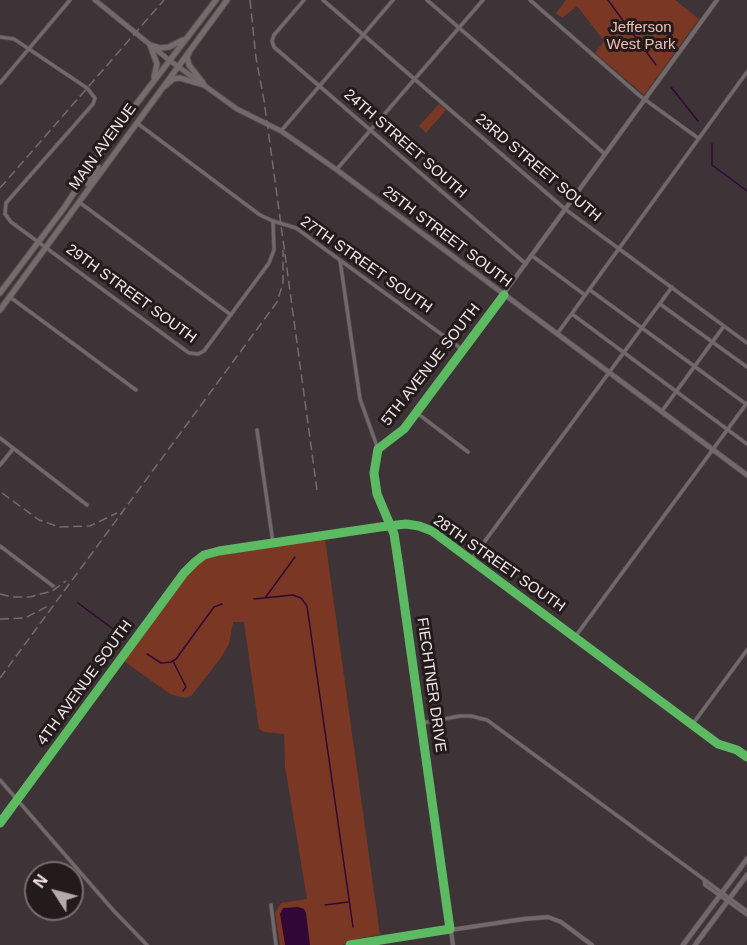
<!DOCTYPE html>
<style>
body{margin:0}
#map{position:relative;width:747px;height:945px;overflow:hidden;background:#3e3336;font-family:Helvetica,sans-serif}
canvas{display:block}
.north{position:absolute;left:24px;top:861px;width:60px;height:60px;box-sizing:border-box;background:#231a1c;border:2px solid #776c6f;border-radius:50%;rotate:306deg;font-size:16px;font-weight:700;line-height:24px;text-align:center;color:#f4e8eb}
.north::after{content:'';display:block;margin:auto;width:21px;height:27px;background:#b4a9ac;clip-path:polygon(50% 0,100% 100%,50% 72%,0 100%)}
</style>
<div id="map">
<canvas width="747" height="945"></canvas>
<div class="north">N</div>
</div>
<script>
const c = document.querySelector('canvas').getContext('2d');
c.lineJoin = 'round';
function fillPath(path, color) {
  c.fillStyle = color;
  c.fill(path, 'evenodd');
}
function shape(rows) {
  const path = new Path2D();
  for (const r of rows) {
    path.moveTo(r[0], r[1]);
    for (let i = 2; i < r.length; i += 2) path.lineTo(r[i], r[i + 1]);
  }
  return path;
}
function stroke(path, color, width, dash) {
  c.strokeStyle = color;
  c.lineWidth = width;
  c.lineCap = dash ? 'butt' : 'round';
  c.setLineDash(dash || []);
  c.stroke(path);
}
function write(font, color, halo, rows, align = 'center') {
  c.font = font + ' Helvetica,sans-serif';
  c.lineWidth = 6;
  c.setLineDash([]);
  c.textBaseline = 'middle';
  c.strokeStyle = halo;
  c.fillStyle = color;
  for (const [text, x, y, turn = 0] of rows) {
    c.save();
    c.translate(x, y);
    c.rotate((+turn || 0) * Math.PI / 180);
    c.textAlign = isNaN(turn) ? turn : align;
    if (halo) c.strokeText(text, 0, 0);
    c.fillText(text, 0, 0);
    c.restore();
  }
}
fillPath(shape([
 [566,0,675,0,699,19,644,95,595,53,604,41,577,6,562,18,556,13],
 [439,104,446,110,426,133,419,126],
 [325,539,380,935,360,938,342,945,280,945,275,913,281,903,307,899,285,766,284,734,264,732,259,729,244,622,233,622,229,644,220,659,191,696,185,698,170,694,124,661,190,571,208,557]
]), '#7a3824');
fillPath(shape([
 [298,907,304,909,306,913,310,945,285,945,280,914,283,908]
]), '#310735');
stroke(shape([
 [608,0,656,65],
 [671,87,698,121],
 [712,144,712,165,747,191],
 [265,598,295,557],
 [254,599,293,595,301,598,307,606,353,927],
 [78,603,120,634],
 [147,654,161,663,171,662,176,659,214,607,222,604],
 [173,661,186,687,183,691],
 [325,905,348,902]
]), '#310735', 1.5);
const minor = shape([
 [304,0,274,35,272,41,274,47,526,264],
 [323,0,565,209,747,343],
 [427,0,605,154],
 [530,0,640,96,698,138],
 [0,37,14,39,87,88,95,98,93,104,6,203,5,214,11,222,189,353,198,354,204,351,269,263,274,250,273,221],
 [0,83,70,0],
 [137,123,260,215,273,221,296,228,463,350],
 [281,131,393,0],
 [337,169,483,0],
 [79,202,231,315],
 [531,255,585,295],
 [340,260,360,399,378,449],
 [590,290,746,404],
 [10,297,136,390],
 [660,304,747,367],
 [572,314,747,444],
 [557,334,747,72],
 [662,411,724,326],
 [417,413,468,452],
 [257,430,273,543],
 [0,438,87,505],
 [0,465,13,449],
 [0,546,53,586],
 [471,560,672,287],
 [575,637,747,403],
 [422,723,460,716,471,716,487,720,747,911],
 [692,725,747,650],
 [0,780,113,910,147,945],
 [0,823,184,573,195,562,204,555,219,551,380,527,406,524,419,526,432,531,718,744,737,750,747,757],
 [704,880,705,885,747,915],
 [271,905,276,945]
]);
const tertiary = shape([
 [350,945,524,919,548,917,561,922,592,945],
 [453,945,399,567,394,534,377,494,374,473,378,449,404,429,417,413,717,0]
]);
const secondary = shape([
 [95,0,169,60,237,109,281,131,337,170,747,475],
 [683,945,747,859],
 [695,945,747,875]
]);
const primary = shape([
 [150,45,157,64,154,77],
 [150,45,160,48,169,47,183,40],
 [189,53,187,57,189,65,203,83],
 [165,86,173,79,180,78,204,85],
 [88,184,98,167,95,161],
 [0,293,64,208,111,137,216,0],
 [0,310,227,0]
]);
stroke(minor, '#5a5154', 4.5);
stroke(tertiary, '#5a5154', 5);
stroke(secondary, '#5a5154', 6);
stroke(primary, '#5a5154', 7);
stroke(minor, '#72696c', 3);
stroke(tertiary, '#72696c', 4);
stroke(secondary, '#72696c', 4.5);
stroke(primary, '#756a6c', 5);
stroke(shape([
 [250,0,256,58,264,100,317,490],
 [0,188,164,0],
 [2,493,39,520,60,527,90,526,117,513],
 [0,594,12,597,30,597,52,591,66,581],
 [0,619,25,618,48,606],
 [0,678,277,302,283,283,283,250]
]), '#756c6e', 1.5, [9, 4.5]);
stroke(shape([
 [0,823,184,573,195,562,204,555,219,551,380,527,406,524,419,526,432,531,718,744,737,750,747,757],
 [350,945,450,929,399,567,394,534,377,494,374,473,378,449,404,429,504,295]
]), '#5cba63', 9);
write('15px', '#f1bfb0', '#231a1c', [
 ["Jefferson",641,28],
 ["West Park",641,45]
]);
write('15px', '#f4e8eb', '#231a1c', [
 ["24TH STREET SOUTH",405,144,41],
 ["MAIN AVENUE",103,147,-54],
 ["23RD STREET SOUTH",538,168,40],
 ["25TH STREET SOUTH",447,237,37],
 ["27TH STREET SOUTH",366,265,35],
 ["29TH STREET SOUTH",131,294,36],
 ["5TH AVENUE SOUTH",431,365,-52],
 ["28TH STREET SOUTH",499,564,35],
 ["4TH AVENUE SOUTH",85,683,-54],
 ["FIECHTNER DRIVE",431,685,82]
]);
</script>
